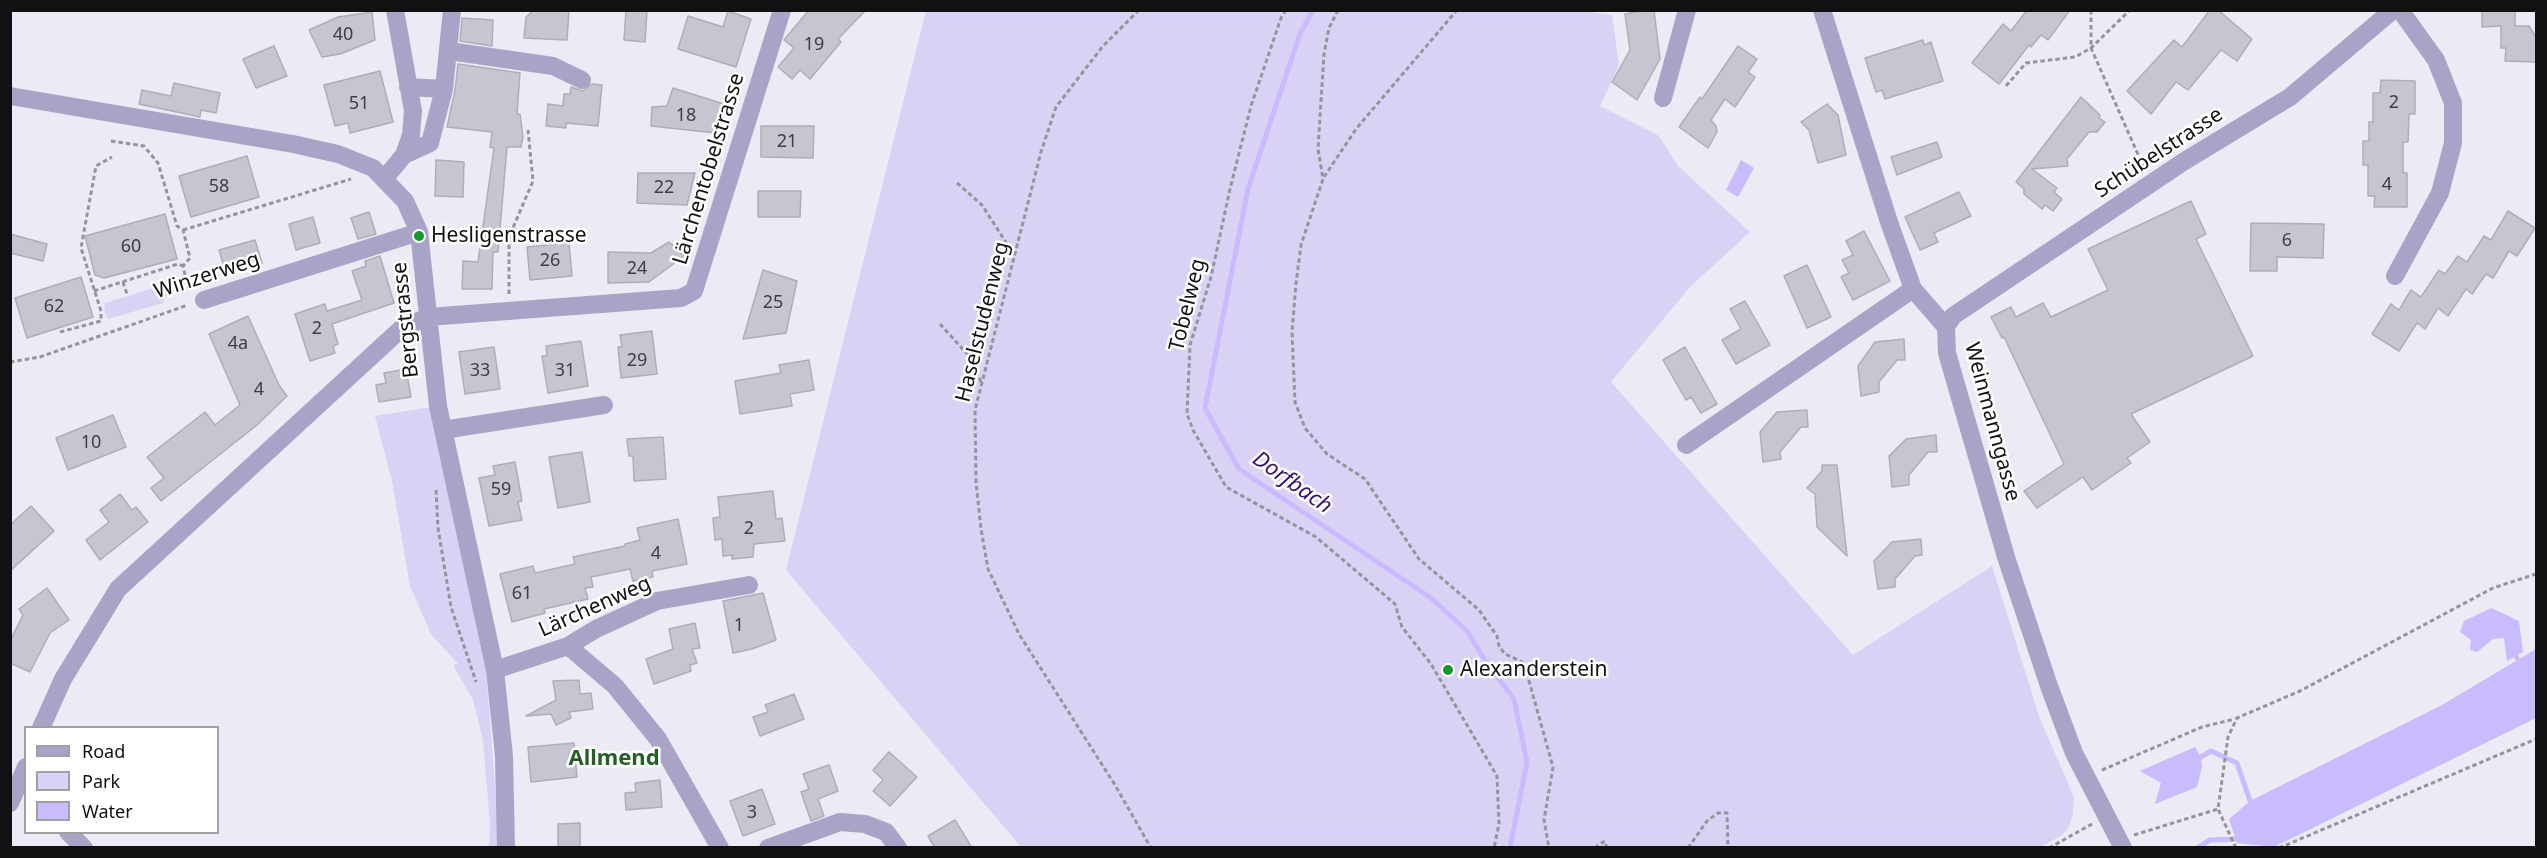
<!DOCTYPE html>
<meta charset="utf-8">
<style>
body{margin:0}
#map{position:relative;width:2547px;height:858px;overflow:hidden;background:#eceaf5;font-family:"Noto Sans",sans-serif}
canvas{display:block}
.frame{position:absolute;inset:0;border:12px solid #111013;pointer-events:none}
.legend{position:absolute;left:24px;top:726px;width:195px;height:108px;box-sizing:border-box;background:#fff;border:2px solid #a09fa1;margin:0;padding:8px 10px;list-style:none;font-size:18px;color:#111013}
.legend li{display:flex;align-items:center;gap:12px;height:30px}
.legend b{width:30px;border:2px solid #a09fa1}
</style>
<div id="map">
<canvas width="2547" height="858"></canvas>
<div class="frame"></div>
<ul class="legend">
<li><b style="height:8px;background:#aaa3c8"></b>Road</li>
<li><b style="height:16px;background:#d9d2f4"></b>Park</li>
<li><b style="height:16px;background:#cabafe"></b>Water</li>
</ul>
</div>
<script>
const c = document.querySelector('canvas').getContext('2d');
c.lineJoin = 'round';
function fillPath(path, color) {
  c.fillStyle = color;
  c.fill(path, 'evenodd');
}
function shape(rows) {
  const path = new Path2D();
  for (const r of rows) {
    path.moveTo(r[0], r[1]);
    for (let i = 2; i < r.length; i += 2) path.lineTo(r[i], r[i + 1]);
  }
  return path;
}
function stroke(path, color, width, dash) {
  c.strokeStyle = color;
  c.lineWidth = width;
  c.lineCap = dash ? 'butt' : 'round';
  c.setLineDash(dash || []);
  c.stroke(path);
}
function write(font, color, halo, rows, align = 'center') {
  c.font = font + ' "Noto Sans",sans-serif';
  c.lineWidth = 5;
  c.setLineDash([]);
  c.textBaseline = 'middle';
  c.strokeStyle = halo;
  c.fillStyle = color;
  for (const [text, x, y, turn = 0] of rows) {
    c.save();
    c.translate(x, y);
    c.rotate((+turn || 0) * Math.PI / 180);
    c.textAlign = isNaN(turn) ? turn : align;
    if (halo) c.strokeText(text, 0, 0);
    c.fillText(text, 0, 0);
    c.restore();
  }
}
fillPath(shape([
 [1584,11,1612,15,1619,65,1600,106,1659,136,1678,166,1750,232,1690,287,1611,382,1853,655,1992,566,2040,719,2074,797,2073,814,2068,829,2059,837,2038,848,1021,847,786,570,926,11],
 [164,285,169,288,163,303,108,319,104,311,105,303],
 [438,406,486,670,498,825,497,847,489,847,490,824,483,740,473,700,453,665,458,664,431,634,410,586,392,481,375,416]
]), '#d9d2f4');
fillPath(shape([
 [1741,160,1754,168,1738,197,1726,190],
 [2491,608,2519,621,2523,652,2507,661,2504,638,2493,639,2477,652,2470,650,2471,640,2460,632,2464,621],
 [2536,649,2536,718,2274,847,2237,843,2229,819,2250,801,2442,705],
 [2195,747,2201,757,2202,767,2197,787,2155,804,2161,783,2140,771]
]), '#cabafe');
stroke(shape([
 [1313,10,1300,34,1248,189,1205,408,1239,469,1431,598,1467,631,1486,662,1514,699,1527,762,1510,848],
 [2516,656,2518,660],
 [2201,757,2211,751,2237,763,2250,801],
 [2197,848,2210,840,2236,839]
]), '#cabafe', 5);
const building = shape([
 [534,10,569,10,567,40,524,38,526,17,534,10],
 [626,10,647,10,645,42,624,40,626,10],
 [809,10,866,10,838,39,841,42,810,79,800,70,792,79,778,67,794,48,784,40,809,10],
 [1645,10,1654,10,1660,59,1637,100,1612,82,1630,50,1625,14,1645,10],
 [2027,10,2070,10,2048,40,2041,35,2031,47,2029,45,1999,84,1972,63,2003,24,2011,31,2027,10],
 [2210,10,2218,10,2252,39,2237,61,2221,50,2188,90,2176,82,2151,114,2127,91,2174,40,2182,47,2210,10],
 [2482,10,2515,10,2515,26,2529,26,2536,37,2536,62,2505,61,2506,48,2501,48,2501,26,2482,27,2482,10],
 [728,11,751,19,736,67,678,49,688,16,723,27,728,11],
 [372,12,375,40,340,54,322,57,309,30,338,17,372,12],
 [462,18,493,20,492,46,460,41,462,18],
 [1923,40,1924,45,1931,42,1943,81,1885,99,1882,90,1876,92,1865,58,1923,40],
 [274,46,287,76,256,88,243,59,274,46],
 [1738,46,1757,59,1748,72,1755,77,1735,107,1725,99,1711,120,1716,126,1717,132,1708,148,1679,127,1700,97,1702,99,1738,46],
 [458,64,520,73,517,114,520,114,523,137,521,147,507,147,498,252,493,252,492,289,462,289,463,261,478,262,494,148,490,147,492,132,447,127,455,90,458,64],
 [380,71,393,122,350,133,348,123,335,126,324,85,380,71],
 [2381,80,2415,81,2415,114,2409,114,2408,142,2403,142,2403,173,2407,173,2407,207,2374,207,2375,196,2368,196,2368,165,2363,165,2363,141,2369,141,2369,122,2373,122,2373,93,2380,93,2381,80],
 [174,83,220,93,216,113,201,110,200,117,139,104,142,90,171,96,174,83],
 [592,84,602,85,598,126,566,123,566,128,546,126,548,104,563,106,564,94,570,94,571,87,583,91,592,84],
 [673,88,724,104,716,133,651,126,652,107,667,106,673,88],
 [2081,97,2100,115,2099,118,2105,122,2097,132,2089,132,2067,159,2068,166,2032,169,2057,188,2054,192,2062,199,2053,211,2045,205,2042,209,2024,194,2024,189,2016,182,2081,97],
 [1827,104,1838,115,1846,155,1818,163,1809,130,1801,122,1827,104],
 [761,126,814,126,813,158,761,157,761,126],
 [1937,142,1942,157,1897,175,1891,157,1937,142],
 [247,156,259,197,191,217,179,176,247,156],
 [436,160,464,162,463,197,435,196,436,160],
 [638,173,695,173,687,205,637,203,638,173],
 [758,191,801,191,800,217,758,217,758,191],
 [1959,192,1971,216,1934,233,1938,242,1920,250,1905,217,1959,192],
 [2191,201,2206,234,2196,239,2253,356,2131,414,2150,442,2127,458,2131,463,2092,490,2083,477,2037,508,2024,491,2064,464,2004,337,2002,338,1991,317,2011,307,2016,317,2043,303,2051,317,2108,290,2088,249,2191,201],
 [2508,211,2535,228,2517,256,2509,251,2493,278,2486,274,2472,294,2466,289,2448,316,2438,308,2425,329,2417,323,2399,351,2372,334,2391,304,2399,310,2411,290,2421,297,2439,270,2445,274,2458,256,2467,262,2484,236,2491,240,2508,211],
 [369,212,376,234,358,239,351,218,369,212],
 [165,214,177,259,104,278,95,275,85,236,165,214],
 [313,217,320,243,296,250,289,224,313,217],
 [2251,223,2324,224,2323,258,2277,257,2277,271,2250,271,2251,223],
 [1864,231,1890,281,1853,300,1841,277,1849,273,1842,260,1853,255,1846,241,1864,231],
 [10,234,47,244,43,261,10,253,10,234],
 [255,240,262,263,226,274,219,250,255,240],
 [669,242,684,256,649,282,608,283,608,252,651,253,669,242],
 [569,243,572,276,530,280,527,247,569,243],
 [380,256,394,303,332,324,338,344,333,346,335,353,310,361,295,314,325,304,327,311,362,300,352,271,366,266,365,261,380,256],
 [1807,265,1831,317,1807,328,1784,276,1807,265],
 [763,270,797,281,786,333,743,339,763,270],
 [81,277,93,317,27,338,15,298,81,277],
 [1745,301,1770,345,1736,364,1722,340,1741,329,1730,309,1745,301],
 [248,316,279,385,287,396,257,425,161,501,151,488,164,478,147,457,205,412,215,425,240,405,209,334,248,316],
 [652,331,657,374,621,378,618,347,622,347,620,335,652,331],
 [1904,339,1905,360,1897,360,1879,382,1879,392,1861,396,1858,366,1875,342,1904,339],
 [581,341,588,386,548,393,542,356,547,356,546,346,581,341],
 [494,347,500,389,465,394,459,352,494,347],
 [1685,347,1717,404,1701,413,1691,397,1686,400,1663,360,1685,347],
 [809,360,814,390,790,394,792,406,740,414,735,381,781,373,779,365,809,360],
 [406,369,411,397,379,402,376,385,386,383,384,373,406,369],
 [1807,410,1808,427,1801,427,1780,452,1781,459,1763,462,1760,432,1777,412,1807,410],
 [113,415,126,447,68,470,56,438,113,415],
 [1936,435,1937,452,1928,452,1909,475,1909,485,1892,487,1889,456,1906,439,1936,435],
 [663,437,666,479,634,481,633,456,629,456,627,439,663,437],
 [582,452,590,502,558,508,549,457,582,452],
 [515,462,522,501,518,502,522,520,489,526,479,478,495,475,493,466,515,462],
 [1822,465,1837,465,1847,556,1817,527,1815,494,1807,488,1822,471,1822,465],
 [773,491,776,519,782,518,785,541,754,544,753,557,732,559,732,555,723,556,722,539,715,540,713,518,720,517,718,497,773,491],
 [120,494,132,510,136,507,148,522,100,560,86,540,109,522,100,510,120,494],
 [31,506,54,531,10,571,10,525,31,506],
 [678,519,687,564,652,571,653,577,633,581,630,569,591,577,593,587,585,588,588,599,544,609,545,613,512,622,500,574,533,566,535,573,575,564,573,557,625,546,625,544,640,540,637,528,678,519],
 [1921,539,1922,555,1915,556,1895,579,1895,587,1878,589,1874,561,1892,542,1921,539],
 [47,588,69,620,50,633,30,672,10,663,10,641,23,615,19,609,47,588],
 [763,593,776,640,752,649,733,653,723,601,763,593],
 [695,623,700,648,692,649,697,663,690,665,691,671,654,684,646,659,673,649,669,629,695,623],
 [579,680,580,694,591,693,593,709,569,712,571,718,556,725,551,714,526,716,556,700,553,681,579,680],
 [794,694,804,719,760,736,753,717,768,712,765,705,794,694],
 [574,743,577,777,531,782,528,747,574,743],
 [889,752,917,777,890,806,873,791,883,780,873,770,889,752],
 [829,765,838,791,818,799,824,816,811,821,801,792,809,789,803,774,829,765],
 [660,780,662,807,626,810,625,793,636,792,635,783,660,780],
 [762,789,775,824,743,836,730,801,762,789],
 [955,820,972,848,935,848,928,836,955,820],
 [580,823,580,848,558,848,558,824,580,823]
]);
fillPath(building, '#c7c5d0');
stroke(building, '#afadb7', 1.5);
stroke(shape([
 [1139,10,1103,46,1056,107,1041,152,975,410,976,482,981,529,988,569,1019,634,1115,785,1151,848],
 [1286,10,1281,18,1251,106,1230,189,1211,277,1190,345,1187,414,1193,430,1226,487,1316,537,1395,604,1402,627,1431,664,1497,776,1499,824,1494,848],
 [1338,10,1329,28,1324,54,1318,149,1323,179,1301,245,1296,283,1292,332,1295,402,1305,428,1327,454,1365,479,1419,559,1479,610,1497,636,1499,646,1505,654,1524,663,1553,767,1544,820,1549,848],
 [2091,10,2091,48,2144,168],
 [2006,86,2026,63,2075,57,2091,48,2130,10],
 [111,141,144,146,158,163,177,226,183,230,190,258,183,266,189,292],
 [1324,177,1356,129,1457,10],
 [957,183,982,205,1014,255],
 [183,230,351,179],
 [123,282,127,294],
 [94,291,178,264,183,266],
 [509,294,509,237,533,181,528,130],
 [940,324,970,357,981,382],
 [60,332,101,321,101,311,81,248,96,166,112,157],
 [10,362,40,357,188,305],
 [436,490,438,528,451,607,476,682],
 [2102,770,2202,727,2235,719],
 [2134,835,2218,809],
 [1595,848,1603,842,1606,842,1606,848],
 [1688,848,1707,821,1718,813,1727,813,1728,848],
 [2049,848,2092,824],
 [2236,848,2218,809,2228,737,2237,718,2300,691,2493,588,2536,574],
 [2279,848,2536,739]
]), '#95939b', 3, [4.5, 3]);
stroke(shape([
 [1822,10,1889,222,1913,289,1946,327,1947,353,2006,557,2049,686,2074,753,2123,848],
 [449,51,553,66,582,80],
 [408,87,444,89],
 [10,96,293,144,338,154,373,168,405,201,419,232,438,406,495,670,504,756,506,848],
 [1663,98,1687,10],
 [404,155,430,143,444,89,452,10],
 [385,178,404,155,411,135,413,111,395,10],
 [2395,276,2440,193,2453,143,2453,103,2436,60,2400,10],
 [204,300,419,232],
 [1946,327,1953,316,2183,162,2290,97,2393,10],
 [443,430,604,405],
 [1686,445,1913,289],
 [568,646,615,686,658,739,720,848],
 [495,670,568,646,596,629,657,601,749,585],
 [41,728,63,679,118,589,402,328,428,317,681,298,694,291,782,10],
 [10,803,26,767],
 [68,832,84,848],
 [768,848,840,822,865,824,886,832,898,848]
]), '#aaa3c8', 18);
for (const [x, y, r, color] of [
 [419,236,6,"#18982b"],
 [1448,670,6,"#18982b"]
]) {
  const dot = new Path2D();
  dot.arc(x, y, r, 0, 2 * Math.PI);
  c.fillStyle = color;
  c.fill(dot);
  stroke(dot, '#fff', 2);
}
write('18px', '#3e3d42', null, [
 ["40",343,35],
 ["19",814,45],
 ["2",2394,103],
 ["51",359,104],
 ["18",686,116],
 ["21",787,142],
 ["4",2387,185],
 ["58",219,187],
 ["22",664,188],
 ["6",2287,241],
 ["60",131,247],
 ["26",550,261],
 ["24",637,269],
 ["25",773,303],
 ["62",54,307],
 ["2",317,329],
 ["4a",238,344],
 ["29",637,361],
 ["33",480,371],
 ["31",565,371],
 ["4",259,390],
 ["10",91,443],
 ["59",501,490],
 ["2",749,529],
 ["4",656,554],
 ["61",522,594],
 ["1",739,626],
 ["3",752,813]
]);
write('21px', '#111013', '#fff', [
 ["Schübelstrasse",2159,153,-33],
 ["Lärchentobelstrasse",709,169,-73],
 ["Winzerweg",207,276,-18],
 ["Tobelweg",1188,305,-76],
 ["Bergstrasse",406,320,-96],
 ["Haselstudenweg",983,322,-76],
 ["Weinmanngasse",1992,422,75],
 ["Lärchenweg",595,607,-24]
]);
write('21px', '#111013', '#fff', [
 ["Hesligenstrasse",431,236],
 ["Alexanderstein",1460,670]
], 'left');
write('italic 22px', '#391171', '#fff', [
 ["Dorfbach",1292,483,35]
]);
write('bold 22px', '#265d29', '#fff', [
 ["Allmend",614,759]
]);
</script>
